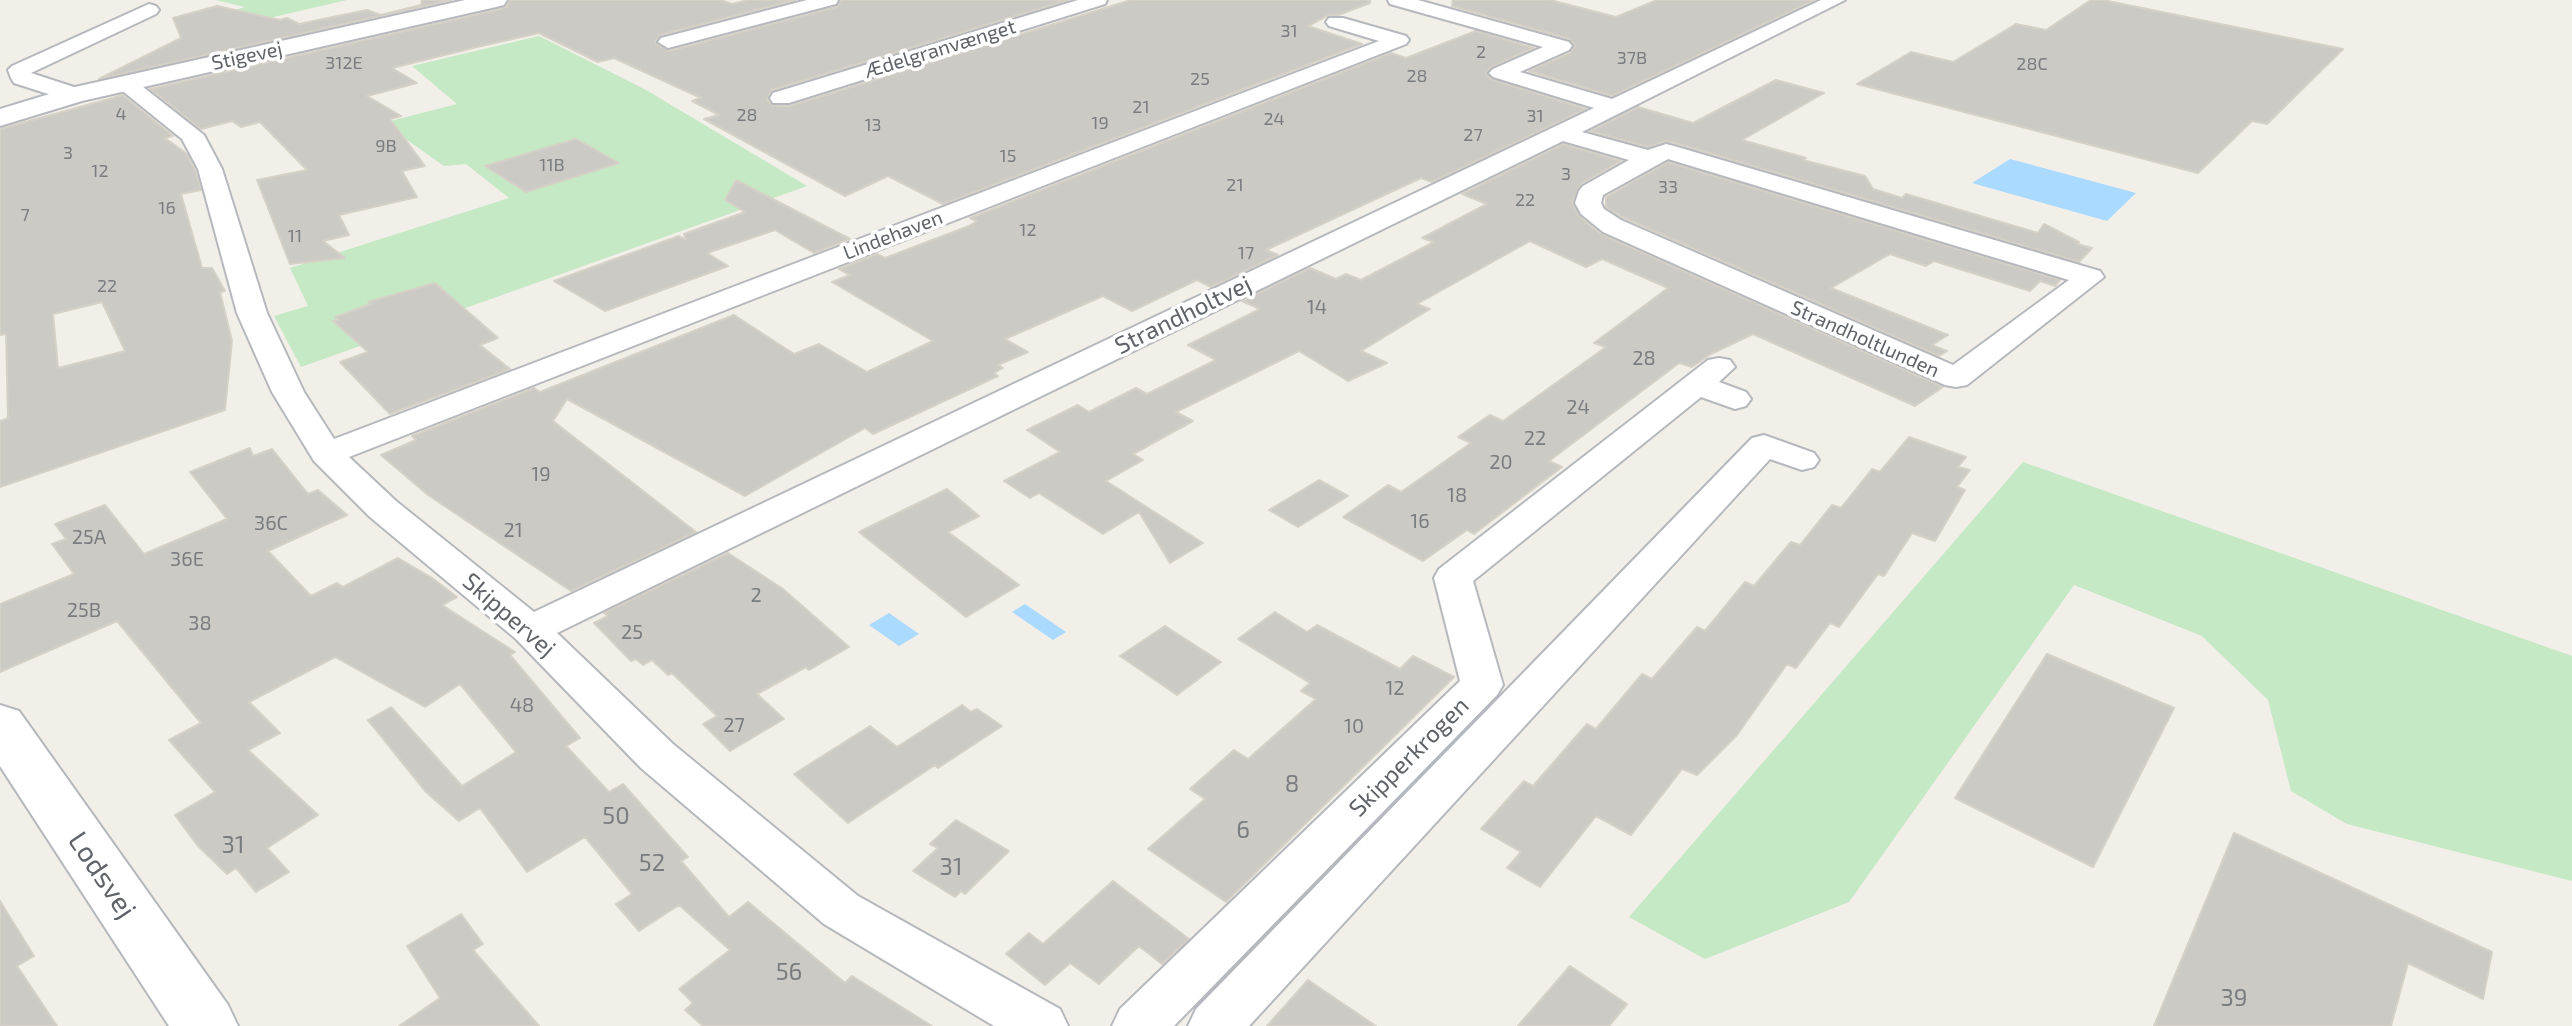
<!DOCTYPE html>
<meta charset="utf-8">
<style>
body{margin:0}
canvas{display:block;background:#f1efe8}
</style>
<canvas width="2572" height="1026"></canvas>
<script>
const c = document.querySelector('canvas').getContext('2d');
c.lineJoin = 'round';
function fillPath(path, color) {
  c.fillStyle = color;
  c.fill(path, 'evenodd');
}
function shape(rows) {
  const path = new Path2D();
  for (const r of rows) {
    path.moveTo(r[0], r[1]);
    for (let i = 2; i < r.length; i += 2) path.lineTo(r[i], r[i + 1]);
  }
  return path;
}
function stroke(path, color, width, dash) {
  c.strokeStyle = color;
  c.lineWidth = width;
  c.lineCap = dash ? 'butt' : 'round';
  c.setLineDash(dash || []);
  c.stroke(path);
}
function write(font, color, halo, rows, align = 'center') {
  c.font = font + ' "Exo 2",sans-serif';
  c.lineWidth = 7;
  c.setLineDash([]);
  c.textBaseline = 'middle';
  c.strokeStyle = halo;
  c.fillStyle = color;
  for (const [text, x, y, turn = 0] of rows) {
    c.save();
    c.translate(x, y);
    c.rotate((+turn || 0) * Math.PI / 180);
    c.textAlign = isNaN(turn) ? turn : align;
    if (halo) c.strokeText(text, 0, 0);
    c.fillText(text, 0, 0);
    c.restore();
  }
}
fillPath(shape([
 [216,0,347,0,217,30,198,22,245,7],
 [539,36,646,90,807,186,301,367,274,316,308,306,290,268,509,198,466,164,444,166,383,123,457,104,412,66],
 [2023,462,2572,656,2572,881,2347,824,2291,791,2268,700,2202,636,2074,585,1849,902,1705,959,1629,917]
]), '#c5e8c5');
fillPath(shape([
 [2010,159,2136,193,2107,221,1972,183],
 [1025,604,1066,632,1053,640,1012,612],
 [889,613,919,634,899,646,869,625]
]), '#aadaff');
const building = shape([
 [422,0,451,0,99,79,181,38,173,18,217,6,280,20,287,18,299,24,367,10,381,15,421,5,422,0],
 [510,0,721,0,732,4,748,0,795,0,660,35,655,43,669,51,837,7,841,0,1068,0,772,90,767,100,773,106,790,106,1131,0,1370,0,1370,3,1338,15,1329,15,1308,26,1362,44,943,204,888,176,845,196,704,119,719,115,692,101,701,98,614,58,598,62,539,33,477,47,392,68,417,83,367,96,401,116,390,119,425,166,402,171,417,197,339,215,349,235,323,241,345,258,290,264,257,180,307,170,260,122,241,127,232,121,201,129,150,89,497,10,507,7,510,0],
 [1453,0,1550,0,1616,17,1657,0,1814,0,1612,96,1529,71,1570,53,1575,46,1570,39,1452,6,1453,0],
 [2091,0,2103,0,2343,49,2267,124,2252,121,2198,173,1857,84,1911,52,1953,62,2016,24,2046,30,2091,0],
 [1476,31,1534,48,1491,67,1486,73,1491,79,1586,109,1432,182,1421,178,1266,250,1278,255,1211,287,1197,280,1132,311,1103,296,1005,339,1028,352,998,365,1003,368,994,373,998,376,873,434,865,428,745,496,567,399,553,421,696,532,571,591,428,495,381,455,416,440,412,436,534,388,540,392,734,315,794,354,819,344,867,372,933,341,832,282,850,275,839,269,877,254,885,258,969,226,977,221,970,218,1391,53,1406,58,1476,31],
 [1776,80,1824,93,1742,140,1806,158,1803,160,1865,176,1873,189,1902,198,1906,194,2038,233,2044,224,2079,242,2077,244,2092,248,2079,262,1675,143,1665,141,1648,147,1590,131,1638,107,1693,123,1776,80],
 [123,95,173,136,165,138,187,154,195,170,201,190,181,194,202,268,212,268,225,291,220,292,232,341,225,410,0,487,0,421,8,418,6,334,0,335,0,129,123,95],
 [102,302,125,351,58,368,53,314,102,302],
 [576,139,619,163,526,192,485,166,576,139],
 [1563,144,1621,161,1582,183,1572,202,1579,216,1601,234,1943,387,1915,406,1753,334,1711,354,1692,367,1679,363,1549,461,1562,467,1474,534,1467,530,1423,561,1343,517,1388,485,1401,492,1471,443,1458,437,1490,415,1503,421,1606,347,1594,343,1668,288,1602,259,1586,267,1530,241,1417,304,1430,309,1361,351,1387,363,1348,381,1299,351,1176,412,1193,421,1133,454,1143,460,1106,481,1203,543,1170,563,1139,512,1103,534,1039,493,1030,498,1004,481,1060,452,1027,430,1078,405,1089,412,1136,388,1147,394,1216,360,1188,345,1260,309,1242,301,1310,268,1336,279,1346,274,1361,280,1434,242,1422,238,1487,204,1462,194,1563,144],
 [1668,162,2060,280,2055,286,2040,281,2030,291,1934,261,1926,266,1890,254,1831,288,1948,335,1932,345,1947,351,1939,356,1622,217,1606,207,1606,197,1668,162],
 [736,180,850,239,814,253,775,230,707,253,728,266,605,311,554,281,679,236,686,240,684,234,745,212,725,200,736,180],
 [435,283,498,338,480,345,510,369,390,414,340,362,368,352,333,321,339,320,335,317,371,304,368,302,435,283],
 [1909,437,1966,457,1958,467,1970,470,1957,487,1965,490,1935,541,1912,533,1884,576,1878,574,1839,627,1830,623,1796,668,1787,664,1737,735,1697,775,1682,769,1631,835,1596,816,1540,887,1507,868,1521,852,1481,829,1524,781,1533,786,1587,724,1596,729,1642,674,1652,679,1697,627,1705,631,1745,582,1754,586,1791,542,1800,545,1832,505,1841,508,1872,469,1880,472,1909,437],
 [250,448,253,456,272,449,308,494,318,490,347,515,268,551,311,596,337,583,343,587,398,558,432,578,457,597,442,605,515,652,510,655,580,738,566,746,609,792,623,784,688,857,681,861,729,917,748,902,845,983,852,976,932,1026,703,1026,685,1010,693,1003,679,989,730,950,679,905,639,931,616,904,632,894,585,837,527,872,480,808,459,821,426,792,368,720,391,707,462,786,516,752,460,684,425,707,335,657,249,702,280,733,248,750,318,815,267,848,289,872,256,892,236,868,227,874,197,845,175,815,215,792,169,740,201,723,117,621,0,672,0,604,74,574,52,544,66,539,55,524,105,505,144,554,227,519,190,472,250,448],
 [1319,480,1348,496,1298,527,1269,510,1319,480],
 [947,489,979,516,948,532,1019,585,966,617,859,532,947,489],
 [728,553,783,589,849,647,809,670,806,667,757,694,784,719,730,751,703,724,717,716,672,673,668,675,652,660,643,665,636,659,631,661,594,623,608,616,604,613,728,553],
 [1275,612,1307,632,1317,625,1400,669,1413,656,1454,677,1226,902,1148,849,1205,799,1190,789,1234,750,1248,759,1316,699,1301,691,1310,683,1238,639,1275,612],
 [1165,626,1221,662,1177,695,1120,656,1165,626],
 [2047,654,2174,708,2093,867,1955,798,2047,654],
 [962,705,971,712,977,709,1002,726,938,768,935,765,848,823,794,774,870,726,897,747,962,705],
 [956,820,1009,851,965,894,961,891,955,897,913,871,938,848,930,844,956,820],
 [2234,833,2492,952,2483,999,2408,963,2391,1026,2154,1026,2234,833],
 [1113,881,1189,939,1162,964,1139,946,1099,984,1070,963,1045,985,1006,954,1029,933,1043,944,1113,881],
 [0,901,34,956,17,966,57,1026,0,1026,0,901],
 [461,914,483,944,473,950,539,1026,399,1026,440,998,407,946,461,914],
 [1570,966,1627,1004,1609,1026,1518,1026,1570,966],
 [1308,980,1376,1026,1267,1026,1308,980]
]);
fillPath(building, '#cccac5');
stroke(building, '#d6d1c6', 2);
const minor = shape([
 [807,0,838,0,836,4,668,48,658,42,661,38,807,0],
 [1078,0,1107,0,1105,4,789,103,773,103,770,98,773,93,1078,0],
 [1388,0,1418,0,1569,42,1572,46,1569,50,1520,72,1612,99,1821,0,1845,0,1582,132,1648,150,1666,144,1674,146,2100,271,2104,277,1967,385,1956,387,1945,385,1603,232,1581,214,1575,203,1579,191,1583,186,1629,160,1563,141,557,633,673,744,858,896,1060,1009,1068,1026,994,1026,824,924,641,768,516,639,370,517,314,461,272,392,237,313,198,169,182,139,114,84,125,78,133,79,204,135,222,169,267,313,304,392,334,439,1379,41,1329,26,1326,22,1329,18,1343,18,1406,36,1409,40,1406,44,349,457,396,501,534,612,1594,108,1493,77,1489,73,1493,69,1543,47,1390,4,1388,0],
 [1668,159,2069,280,1953,365,1621,220,1604,209,1601,203,1603,195,1668,159],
 [149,4,156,6,159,10,156,14,31,73,83,90,86,95,83,100,67,100,14,83,11,78,8,70,12,66,149,4],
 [1719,358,1730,360,1735,367,1719,382,1746,392,1751,399,1746,406,1735,409,1701,397,1473,581,1503,685,1497,695,1174,1026,1112,1026,1120,1009,1460,681,1434,578,1439,569,1708,360,1719,358],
 [1764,435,1814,453,1819,460,1814,467,1802,470,1770,459,1249,1026,1188,1026,1196,1009,1752,438,1764,435]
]);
const tertiary = shape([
 [465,0,507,0,504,5,496,7,82,101,0,126,0,109,66,89,465,0],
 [0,705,19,711,228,1005,238,1026,169,1026,0,766,0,705]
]);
stroke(minor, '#b5b8bc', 4);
stroke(tertiary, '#b5b8bc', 4);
fillPath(minor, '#fff');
fillPath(tertiary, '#fff');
write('18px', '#7a7d7f', null, [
 ["31",1289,31],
 ["2",1481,52],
 ["37B",1632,58],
 ["312E",344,63],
 ["28C",2032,64],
 ["28",1417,76],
 ["25",1200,79],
 ["21",1141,107],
 ["4",121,114],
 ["28",747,115],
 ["31",1535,116],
 ["24",1274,119],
 ["19",1100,123],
 ["13",873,125],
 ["27",1473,135],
 ["9B",386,146],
 ["3",68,153],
 ["15",1008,156],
 ["11B",552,165],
 ["12",100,171],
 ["3",1566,174],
 ["21",1235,185],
 ["33",1668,187],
 ["22",1525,200],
 ["16",167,208],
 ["7",25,215],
 ["12",1028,230],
 ["11",295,236],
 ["17",1246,253],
 ["22",107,286]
]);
write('20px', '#5f6368', '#fff', [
 ["Ædelgranvænget",940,49,-17],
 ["Stigevej",247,56,-12],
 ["Lindehaven",893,235,-21],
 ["Strandholtlunden",1865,339,24]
]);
write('20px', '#7a7d7f', null, [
 ["14",1317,307],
 ["28",1644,358],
 ["24",1578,407],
 ["22",1535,438],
 ["20",1501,462],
 ["19",541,474],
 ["18",1457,495],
 ["16",1420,521],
 ["36C",271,523],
 ["21",513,530],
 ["25A",89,537],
 ["36E",187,559],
 ["2",756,595],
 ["25B",84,610],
 ["38",200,623],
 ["25",632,632],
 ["12",1395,688],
 ["48",522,705],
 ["27",734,725],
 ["10",1354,726]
]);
write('24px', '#5f6368', '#fff', [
 ["Strandholtvej",1183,315,-26],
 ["Skippervej",509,615,41],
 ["Skipperkrogen",1409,757,-45]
]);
write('24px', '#7a7d7f', null, [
 ["8",1292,784],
 ["50",616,816],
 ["6",1243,830],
 ["31",233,845],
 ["52",652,863],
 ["31",951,867],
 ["56",789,972],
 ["39",2234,998]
]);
write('28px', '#5f6368', '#fff', [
 ["Lodsvej",102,875,56]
]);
</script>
